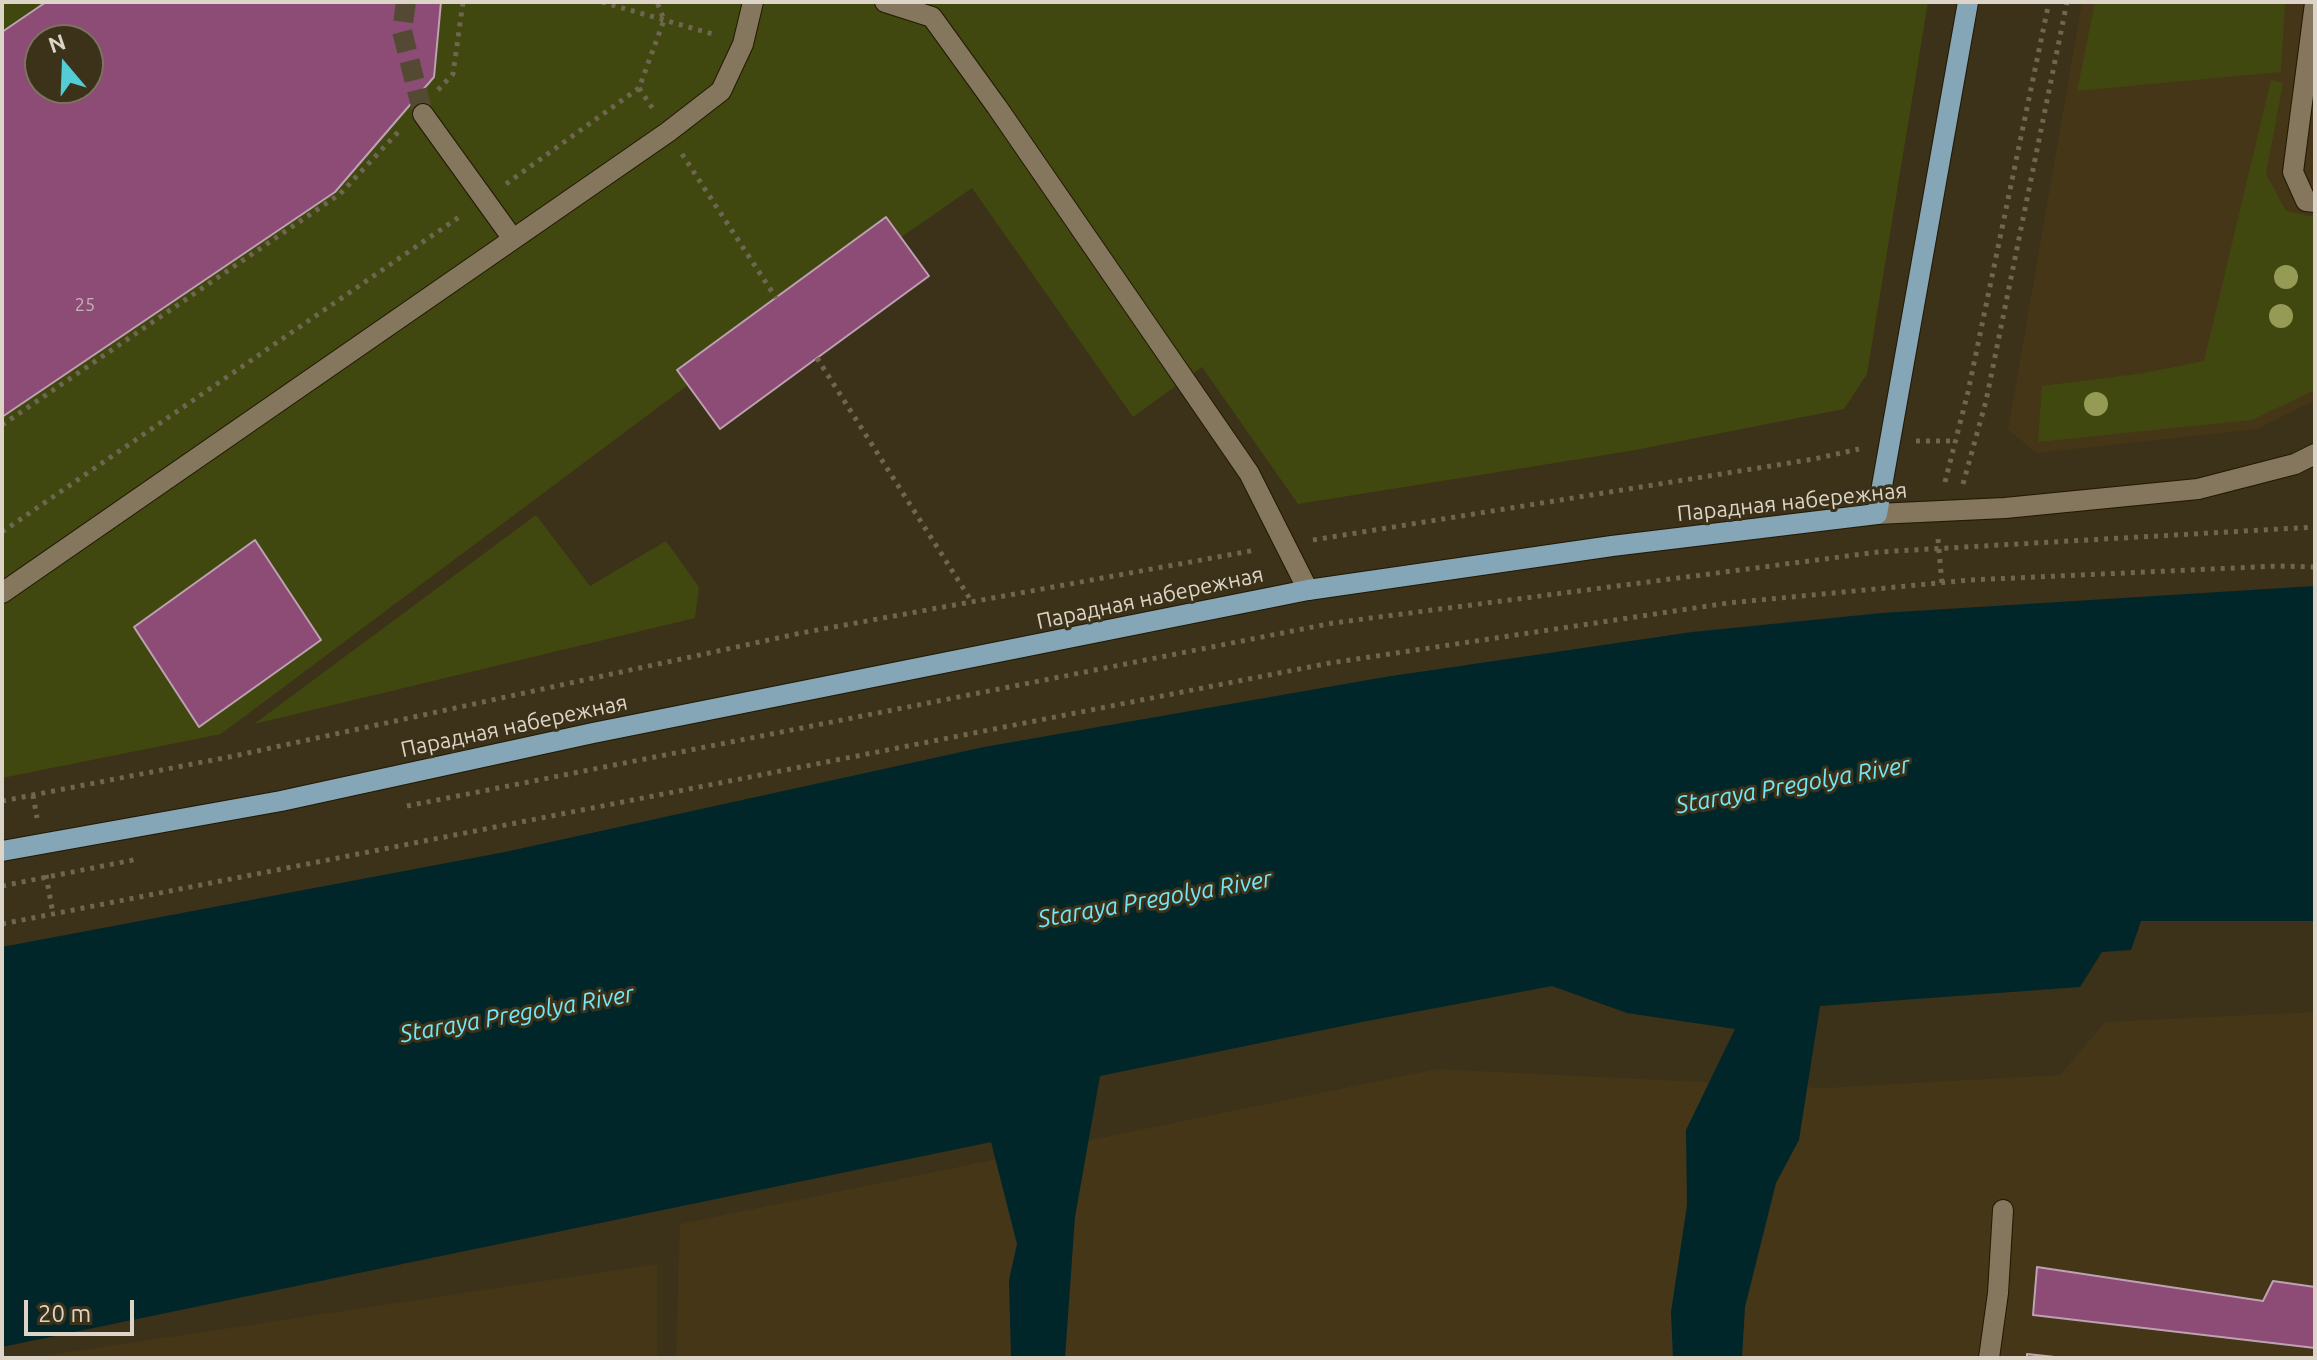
<!DOCTYPE html>
<meta charset="utf-8">
<style>
body{margin:0}
#map{position:relative;width:2317px;height:1360px;overflow:hidden;background:#3c3119;font-family:Ubuntu,sans-serif}
canvas{display:block}
.frame{position:absolute;inset:0;border:4px solid #dcd5c7;pointer-events:none}
.north{position:absolute;left:24px;top:24px;width:80px;height:80px;box-sizing:border-box;background:#3c3119;border:2px solid #7c735f;border-radius:50%;rotate:341deg;font-size:22px;font-weight:700;line-height:32px;text-align:center;color:#dcd5c7}
.north::after{content:'';display:block;margin:auto;width:28px;height:36px;background:#52ccd5;clip-path:polygon(50% 0,100% 100%,50% 72%,0 100%)}
.scale{position:absolute;left:24px;top:1300px;width:110px;height:36px;box-sizing:border-box;border:4px solid #dcd5c7;border-top:0;padding-left:10px;font-size:24px;line-height:28px;white-space:nowrap;color:#dcd5c7;-webkit-text-stroke:6px #3c3119;paint-order:stroke}
</style>
<div id="map">
<canvas width="2317" height="1360"></canvas>
<div class="frame"></div>
<div class="north">N</div>
<div class="scale">20 m</div>
</div>
<script>
const c = document.querySelector('canvas').getContext('2d');
c.lineJoin = 'round';
function fillPath(path, color) {
  c.fillStyle = color;
  c.fill(path, 'evenodd');
}
function shape(rows) {
  const path = new Path2D();
  for (const r of rows) {
    path.moveTo(r[0], r[1]);
    for (let i = 2; i < r.length; i += 2) path.lineTo(r[i], r[i + 1]);
  }
  return path;
}
function stroke(path, color, width, dash) {
  c.strokeStyle = color;
  c.lineWidth = width;
  c.lineCap = dash ? 'butt' : 'round';
  c.setLineDash(dash || []);
  c.stroke(path);
}
function write(font, color, halo, rows, align = 'center') {
  c.font = font + ' Ubuntu,sans-serif';
  c.lineWidth = 6;
  c.setLineDash([]);
  c.textBaseline = 'middle';
  c.strokeStyle = halo;
  c.fillStyle = color;
  for (const [text, x, y, turn = 0] of rows) {
    c.save();
    c.translate(x, y);
    c.rotate((+turn || 0) * Math.PI / 180);
    c.textAlign = isNaN(turn) ? turn : align;
    if (halo) c.strokeText(text, 0, 0);
    c.fillText(text, 0, 0);
    c.restore();
  }
}
fillPath(shape([
 [2082,2,2315,2,2315,400,2257,429,2037,453,2008,430],
 [2315,1012,2315,1358,676,1358,680,1224,1437,1069,1823,1088,2060,1075,2105,1022],
 [657,1264,657,1358,29,1358]
]), '#453617');
fillPath(shape([
 [2,2,1928,2,1867,374,1844,409,1630,451,1298,504,1202,367,1133,417,972,188,688,385,221,734,2,778],
 [40,40,88,40,88,88,40,88],
 [2095,2,2285,2,2281,72,2077,91],
 [2271,80,2283,83,2266,174,2286,211,2315,217,2315,390,2252,420,2038,442,2042,386,2144,373,2204,361],
 [536,515,590,586,666,541,699,587,695,618,254,724]
]), '#40480f');
fillPath(shape([
 [2315,586,2315,921,2141,921,2131,950,2102,952,2080,987,1820,1006,1799,1140,1776,1183,1745,1307,1742,1358,1673,1358,1671,1312,1687,1205,1686,1130,1735,1029,1627,1013,1552,986,1362,1022,1100,1076,1075,1217,1065,1358,1011,1358,1009,1280,1017,1244,991,1142,2,1347,2,947,505,852,984,747,1385,677,1692,632,1882,613]
]), '#00262a');
const building = shape([
 [46,2,441,2,434,77,335,192,2,417,2,32,46,2],
 [40,40,88,40,88,88,40,88,40,40],
 [886,217,929,276,720,429,677,370,886,217],
 [255,540,321,640,199,727,134,627,255,540],
 [2037,1267,2263,1301,2273,1281,2315,1287,2315,1348,2033,1315,2037,1267],
 [2027,1354,2064,1358,2027,1358,2027,1354]
]);
fillPath(building, '#8d4c76');
stroke(building, '#bea1b2', 2);
stroke(shape([
 [406,2,402,31,423,114]
]), '#544a33', 20, [20, 10]);
const minor = shape([
 [885,2,932,17,997,107,1249,473,1308,590],
 [2315,3,2293,172,2306,201,2315,202],
 [423,114,513,239],
 [1877,514,2005,508,2198,489,2295,464,2315,454],
 [2,593,668,132,721,91,743,44,753,2],
 [1989,1358,1998,1293,2003,1210]
]);
const major = shape([
 [2,851,281,801,593,733,1308,590,1612,546,1877,514,1968,2]
]);
stroke(minor, '#231802', 22);
stroke(major, '#231802', 22);
stroke(shape([
 [602,2,716,35],
 [639,88,653,109],
 [438,90,453,74,463,2],
 [682,154,776,298],
 [506,184,639,88,664,20,657,2],
 [817,358,972,602],
 [2,425,340,194,401,129],
 [1916,441,1956,441],
 [1945,482,1968,392,2049,2],
 [1963,484,1986,401,2067,2],
 [2,532,462,215],
 [1938,539,1942,584],
 [1313,540,1814,459,1859,449],
 [33,795,37,818],
 [2,801,234,756,801,633,1256,550],
 [407,806,1333,623,1878,552,2315,527],
 [46,875,53,914],
 [2,886,138,859],
 [2,924,1330,663,1728,603,1970,580,2278,566,2315,567]
]), '#6f6651', 5, [4, 6]);
stroke(minor, '#84775e', 20);
stroke(major, '#84a6b6', 20);
c.fillStyle = '#959a54';
for (const [x, y] of [
 [2286,277],
 [2281,316],
 [2096,404]
]) {
  c.beginPath();
  c.arc(x, y, 12, 0, 2 * Math.PI);
  c.fill();
}
write('18px', '#c8b3b3', null, [
 ["25",85,305]
]);
write('22px', '#dcd5c7', '#3c3119', [
 ["Парадная набережная",1792,502,-6],
 ["Парадная набережная",1150,598,-12],
 ["Парадная набережная",514,726,-12]
]);
write('italic 24px', '#72e7f7', '#3c3119', [
 ["Staraya Pregolya River",1793,785,-10],
 ["Staraya Pregolya River",1155,899,-10],
 ["Staraya Pregolya River",517,1014,-10]
]);
</script>
